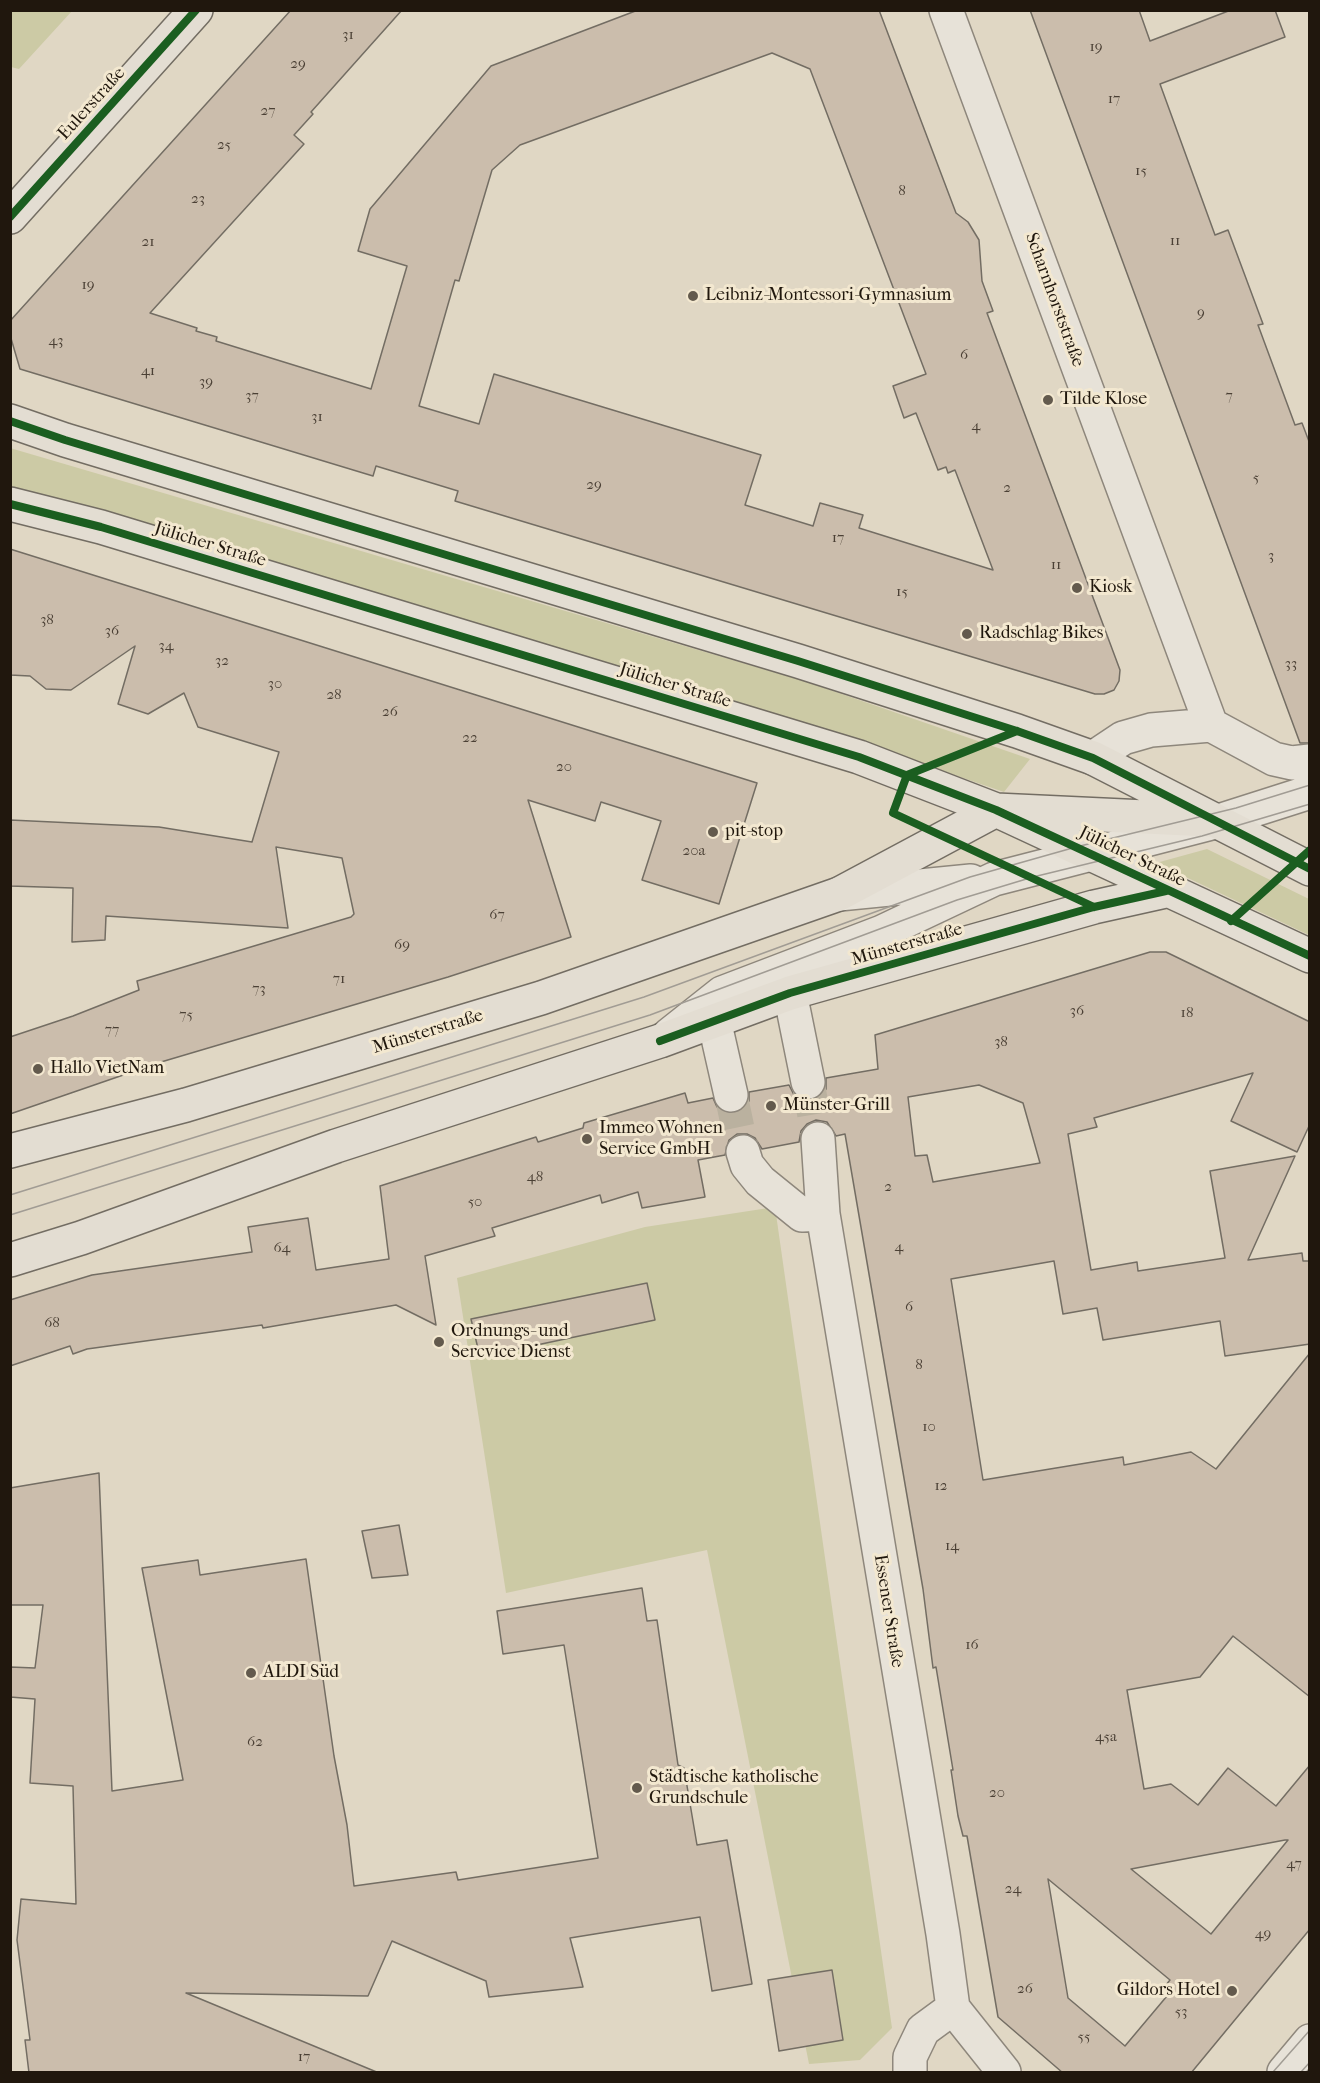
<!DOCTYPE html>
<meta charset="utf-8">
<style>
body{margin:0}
#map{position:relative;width:1320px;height:2083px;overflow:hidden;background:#e0d7c4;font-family:"IM FELL French Canon",serif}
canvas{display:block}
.frame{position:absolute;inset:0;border:12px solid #20170d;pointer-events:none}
</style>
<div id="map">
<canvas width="1320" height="2083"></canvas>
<div class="frame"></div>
</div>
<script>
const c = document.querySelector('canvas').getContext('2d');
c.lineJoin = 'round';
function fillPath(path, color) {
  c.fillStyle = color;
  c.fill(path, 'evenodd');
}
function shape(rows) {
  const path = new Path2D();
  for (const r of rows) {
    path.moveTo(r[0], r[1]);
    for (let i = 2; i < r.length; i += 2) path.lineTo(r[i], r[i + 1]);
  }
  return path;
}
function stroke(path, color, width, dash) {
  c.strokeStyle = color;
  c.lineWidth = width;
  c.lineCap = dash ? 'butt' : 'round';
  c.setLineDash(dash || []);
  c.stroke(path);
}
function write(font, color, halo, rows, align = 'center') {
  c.font = font + ' "IM FELL French Canon",serif';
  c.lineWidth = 6;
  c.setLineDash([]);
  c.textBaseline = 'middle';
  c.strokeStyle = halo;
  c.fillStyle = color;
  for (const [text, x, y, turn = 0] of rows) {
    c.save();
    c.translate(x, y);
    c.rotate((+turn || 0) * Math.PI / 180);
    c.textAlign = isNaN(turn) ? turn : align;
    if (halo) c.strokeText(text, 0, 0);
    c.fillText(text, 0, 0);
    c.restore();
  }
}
fillPath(shape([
 [10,11,11,10,72,11,19,69,11,67],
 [10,448,804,681,1030,759,1004,792,896,755,11,488],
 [1207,849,1309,899,1309,935,1156,863],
 [775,1207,892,2028,860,2060,809,2064,707,1550,506,1593,457,1278,645,1227]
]), '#cccaa5');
const building = shape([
 [291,10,402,10,311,112,313,114,294,135,304,144,150,313,197,328,196,331,217,337,216,341,371,389,407,266,358,251,370,209,491,66,638,10,879,10,956,213,968,222,979,240,982,281,993,311,987,313,1120,670,1119,681,1114,690,1104,694,1095,694,455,501,458,491,376,466,373,476,20,369,10,335,10,321,291,10],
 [772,53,810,69,926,374,893,386,904,418,916,413,938,470,946,467,948,473,955,470,993,570,859,528,863,515,820,503,813,526,745,505,761,455,494,374,479,424,419,406,455,280,459,281,492,170,520,145,772,53],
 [1030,10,1139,10,1150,41,1231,10,1275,10,1285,37,1160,84,1215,235,1228,230,1263,324,1258,325,1295,425,1302,423,1310,444,1310,743,1300,743,1030,10],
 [10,549,757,783,719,904,642,880,661,821,601,802,595,821,528,800,571,937,448,977,161,1062,10,1114,10,1037,73,1016,139,990,137,981,351,917,354,914,342,858,276,847,288,928,106,916,105,940,72,942,73,888,10,886,10,820,159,827,252,842,279,752,198,727,184,693,148,714,118,704,135,646,71,690,46,689,30,676,10,675,10,549],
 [1150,952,1166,952,1310,1022,1310,1124,1297,1152,1231,1121,1253,1073,1094,1118,1097,1127,1068,1134,1091,1270,1137,1262,1138,1271,1225,1258,1210,1171,1295,1156,1248,1260,1302,1253,1303,1261,1310,1261,1310,1344,1225,1356,1220,1321,1103,1340,1097,1308,1063,1314,1054,1261,951,1279,983,1480,1123,1457,1124,1465,1191,1452,1216,1469,1310,1353,1310,1697,1233,1636,1200,1677,1127,1690,1144,1789,1171,1784,1198,1805,1228,1768,1276,1806,1310,1765,1310,1929,1191,2073,1063,2073,998,2017,967,1836,963,1836,958,1816,951,1770,953,1770,936,1667,933,1668,923,1589,845,1134,836,1136,827,1122,816,1120,807,1124,801,1131,799,1142,762,1149,755,1138,747,1134,737,1134,729,1140,725,1155,698,1160,705,1197,642,1208,638,1192,602,1203,600,1195,492,1228,495,1236,425,1256,436,1325,396,1305,263,1328,262,1325,87,1349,73,1354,70,1346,10,1366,10,1300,92,1275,252,1252,248,1227,308,1218,316,1270,389,1259,380,1186,536,1137,538,1142,583,1128,584,1123,685,1093,688,1103,713,1098,717,1107,726,1113,736,1113,743,1109,749,1101,749,1092,789,1085,794,1095,803,1100,812,1100,821,1096,826,1089,826,1078,878,1069,875,1035,1150,952],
 [979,1085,1023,1103,1040,1163,933,1182,927,1155,915,1156,908,1097,979,1085],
 [1285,1840,1288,1840,1211,1934,1131,1869,1285,1840],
 [1048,1879,1170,1980,1161,1991,1167,1996,1125,2046,1068,1998,1048,1879],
 [647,1283,655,1320,480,1357,471,1319,647,1283],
 [99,1473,112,1791,183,1780,142,1568,198,1560,200,1575,306,1559,334,1756,347,1825,354,1886,456,1872,458,1880,598,1858,564,1645,503,1654,497,1611,642,1588,647,1621,657,1620,678,1765,684,1768,697,1845,727,1840,752,1984,712,1991,700,1917,570,1938,583,1987,489,1997,486,1981,392,1941,368,1996,186,1993,379,2073,29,2073,25,2040,30,2040,17,1940,21,1899,76,1904,73,1786,30,1783,35,1699,10,1697,10,1667,35,1668,43,1605,10,1605,10,1488,99,1473],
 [399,1525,408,1575,372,1578,362,1531,399,1525],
 [832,1970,843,2040,779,2051,768,1980,832,1970]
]);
fillPath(building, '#cbbdac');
stroke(building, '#736d63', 1.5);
stroke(shape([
 [808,1082,818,1139],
 [731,1095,743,1152]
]), '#bab19f', 33, [33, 16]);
const minor = shape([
 [946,10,1211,725],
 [1093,758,1123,738,1151,730,1211,725,1274,759,1292,763,1310,761],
 [839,894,971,881],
 [790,993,808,1082],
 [714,1020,731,1095],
 [669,1035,722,993,882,932,994,879,1219,821,1310,792],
 [818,1139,823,1214,943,1934,953,2008,1004,2072],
 [743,1152,747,1165,760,1181,802,1215,823,1214],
 [910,2072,910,2057,923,2030,953,2008],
 [1284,2072,1310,2041]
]);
const major = shape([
 [10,217,196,10],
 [10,421,65,440,798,661,1017,731,1093,758,1310,869],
 [10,504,101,527,859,757,996,810,1310,956],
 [10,1151,186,1105,541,998,839,894,996,810,1209,820],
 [10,1260,81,1238,336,1146,660,1041,790,993,1094,907,1166,891]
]);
stroke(minor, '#8e877c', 36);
stroke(major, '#736d63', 36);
stroke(minor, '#e7e2d8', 33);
stroke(major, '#e3ddd2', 33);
stroke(shape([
 [10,1195,644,997,970,877,1076,847,1236,808,1310,785],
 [10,1215,650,1015,957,900,1033,877,1202,836,1310,804],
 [1273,2072,1310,2030],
 [1301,2072,1310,2062]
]), '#a19c94', 1.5);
stroke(shape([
 [10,217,196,10],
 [10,421,65,440,798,661,1017,731,1093,758,1310,869],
 [10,504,101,527,859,757,996,810,1310,956],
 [1017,731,907,775,893,813,1094,907],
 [1231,921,1310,850],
 [660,1041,790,993,1094,907,1166,891]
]), '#1b5e20', 8);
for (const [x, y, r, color] of [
 [693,296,6,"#635a4d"],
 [1048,400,6,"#635a4d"],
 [1077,588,6,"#635a4d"],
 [967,634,6,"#635a4d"],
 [713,832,6,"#635a4d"],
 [38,1069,6,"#635a4d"],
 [771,1106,6,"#635a4d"],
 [587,1139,6,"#635a4d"],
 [439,1342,6,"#635a4d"],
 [251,1673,6,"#635a4d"],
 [637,1788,6,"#635a4d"],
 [1232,1991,6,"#635a4d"]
]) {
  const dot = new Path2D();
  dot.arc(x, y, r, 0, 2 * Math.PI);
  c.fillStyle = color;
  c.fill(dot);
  stroke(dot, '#f3e8d0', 2);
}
write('15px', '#4b4035', null, [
 ["31",348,35],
 ["19",1096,47],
 ["29",298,64],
 ["17",1114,99],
 ["27",268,111],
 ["25",224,145],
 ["15",1141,171],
 ["8",902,191],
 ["23",198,199],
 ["11",1175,241],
 ["21",148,242],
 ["19",88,285],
 ["9",1201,313],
 ["43",56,341],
 ["6",964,355],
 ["41",148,371],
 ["39",206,382],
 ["37",252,396],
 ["7",1229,396],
 ["31",317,417],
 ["4",976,426],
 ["5",1256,478],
 ["29",594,485],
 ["2",1007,488],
 ["17",838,538],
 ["3",1271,556],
 ["11",1056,565],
 ["15",902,592],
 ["38",47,620],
 ["36",112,631],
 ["34",166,646],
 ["32",222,661],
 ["33",1291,664],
 ["30",275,684],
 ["28",334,695],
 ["26",390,712],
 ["22",470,738],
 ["20",564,767],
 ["20a",694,851],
 ["67",497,915],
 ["69",402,945],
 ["71",339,979],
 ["73",259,989],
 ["36",1077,1011],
 ["18",1187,1013],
 ["75",186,1015],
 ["77",112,1030],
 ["38",1001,1042],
 ["48",535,1177],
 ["2",888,1187],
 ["50",475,1202],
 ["4",899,1247],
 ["64",282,1248],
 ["6",909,1307],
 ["68",52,1323],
 ["8",919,1365],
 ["10",929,1427],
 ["12",941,1486],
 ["14",952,1546],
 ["16",972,1645],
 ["45a",1106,1737],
 ["62",255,1742],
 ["20",997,1793],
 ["47",1294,1864],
 ["24",1013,1889],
 ["49",1263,1934],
 ["26",1025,1989],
 ["53",1181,2012],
 ["55",1084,2037],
 ["17",304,2057]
]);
write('18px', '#20170d', '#f3e8d0', [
 ["Eulerstraße",92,104,-48],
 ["Scharnhorststraße",1054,300,70],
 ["Jülicher Straße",210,545,17],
 ["Jülicher Straße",675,686,17],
 ["Jülicher Straße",1132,857,26],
 ["Münsterstraße",907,945,-16],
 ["Münsterstraße",428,1032,-17],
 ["Essener Straße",888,1611,81]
]);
write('18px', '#20170d', '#f3e8d0', [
 ["Leibniz-Montessori-Gymnasium",705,296],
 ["Tilde Klose",1060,400],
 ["Kiosk",1089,588],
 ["Radschlag Bikes",979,634],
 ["pit-stop",725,832],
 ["Hallo VietNam",50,1069],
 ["Münster-Grill",783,1106],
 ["Immeo Wohnen",599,1129],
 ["Service GmbH",599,1150],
 ["Ordnungs- und",451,1332],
 ["Sercvice Dienst",451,1353],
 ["ALDI Süd",263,1673],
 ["Städtische katholische",649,1778],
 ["Grundschule",649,1799],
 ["Gildors Hotel",1220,1991,"right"]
], 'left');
</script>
